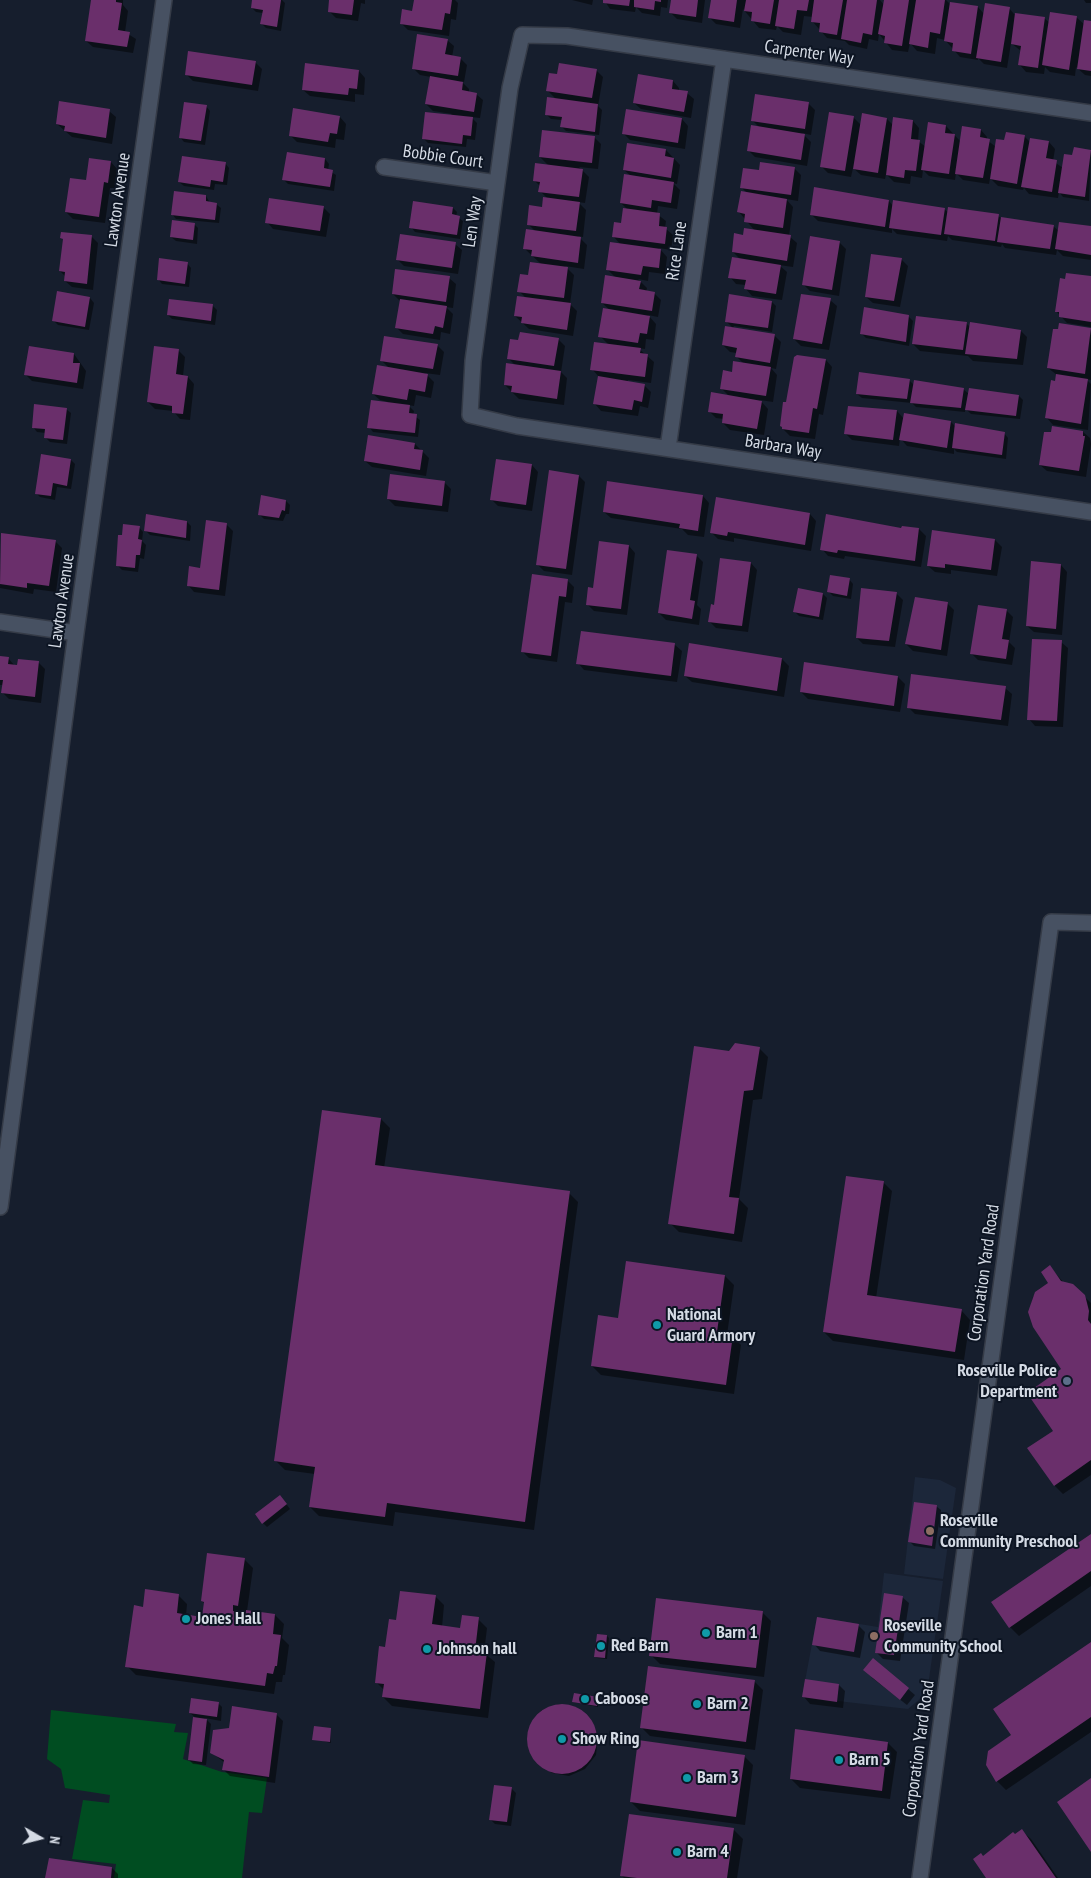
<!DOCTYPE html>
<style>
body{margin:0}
#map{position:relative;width:1091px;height:1878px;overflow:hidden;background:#161e2d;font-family:"PT Sans Narrow",sans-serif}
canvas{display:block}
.north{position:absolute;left:15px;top:1813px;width:50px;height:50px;-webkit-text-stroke:4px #0d1523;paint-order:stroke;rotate:98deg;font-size:14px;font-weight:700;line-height:20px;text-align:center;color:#d5dbe5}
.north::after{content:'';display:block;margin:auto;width:18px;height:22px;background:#d5dbe5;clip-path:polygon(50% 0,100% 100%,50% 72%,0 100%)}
</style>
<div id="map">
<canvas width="1091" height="1878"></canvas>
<div class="north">N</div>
</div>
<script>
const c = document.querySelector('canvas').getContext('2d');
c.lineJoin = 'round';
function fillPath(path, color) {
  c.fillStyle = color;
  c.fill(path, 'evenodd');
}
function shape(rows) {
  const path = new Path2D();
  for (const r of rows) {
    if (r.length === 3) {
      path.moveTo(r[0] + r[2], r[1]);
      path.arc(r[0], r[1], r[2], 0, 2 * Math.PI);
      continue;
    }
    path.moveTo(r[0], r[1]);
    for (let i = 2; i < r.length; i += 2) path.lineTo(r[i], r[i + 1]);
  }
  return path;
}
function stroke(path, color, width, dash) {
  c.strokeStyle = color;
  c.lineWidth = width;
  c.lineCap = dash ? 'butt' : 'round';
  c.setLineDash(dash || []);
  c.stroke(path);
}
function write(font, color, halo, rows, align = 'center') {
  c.font = font + ' "PT Sans Narrow",sans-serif';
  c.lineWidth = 4;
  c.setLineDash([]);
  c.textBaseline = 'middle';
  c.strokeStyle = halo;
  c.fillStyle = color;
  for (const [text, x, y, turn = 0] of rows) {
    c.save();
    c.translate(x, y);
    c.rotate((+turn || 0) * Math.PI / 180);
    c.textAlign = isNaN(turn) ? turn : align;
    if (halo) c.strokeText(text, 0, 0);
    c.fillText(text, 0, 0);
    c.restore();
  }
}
fillPath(shape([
 [915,1477,940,1480,956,1488,943,1579,904,1574],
 [884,1573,943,1581,927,1693,908,1709,802,1697,817,1617,878,1627]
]), '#1c273a');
fillPath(shape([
 [51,1710,176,1724,174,1732,188,1733,183,1759,222,1772,267,1778,262,1813,249,1812,242,1878,114,1878,116,1864,72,1859,83,1800,109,1803,110,1795,65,1788,61,1769,47,1759]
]), '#004d21');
fillPath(shape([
 [92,0,123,0,123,5,128,11,125,32,136,39,133,53,93,47,86,41],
 [253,0,282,0,285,3,281,31,266,28,262,24,263,13,256,12,252,8],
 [330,0,365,0,365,4,361,3,358,21,336,18,329,11],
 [415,0,455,0,458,3,456,20,451,19,449,36,408,30,401,23,413,12],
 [572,0,593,0,592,5],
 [604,0,668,0,667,8,661,7,660,16,642,13,636,7,635,12,610,9],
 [672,0,705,0,702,23,677,19,670,12],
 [712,0,880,0,884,5,885,0,946,0,951,5,978,7,984,14,1009,8,1014,14,1044,18,1050,23,1076,17,1085,25,1091,23,1091,76,1085,75,1076,67,1075,76,1050,72,1045,67,1044,74,1026,72,1020,65,1021,51,1011,43,1007,68,984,64,978,58,978,60,960,57,945,40,937,38,935,54,917,51,910,43,908,52,892,50,879,34,878,41,869,39,867,49,849,45,845,41,827,38,812,21,813,17,804,16,801,35,783,32,777,26,776,30,759,28,743,9,740,28,716,24,709,17],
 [1084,0,1091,0,1091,3,1086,3],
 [447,40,454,46,452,57,460,58,467,65,464,82,461,81,469,89,469,93,476,94,483,100,480,118,471,117,477,123,475,140,467,139,466,147,428,143,423,138,452,114,433,111,426,104,431,77,420,75,413,68],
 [255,62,262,69,258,91,193,81,186,74],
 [596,70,603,77,598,106,602,110,599,135,566,131,562,127,562,120,551,119,546,114,557,100,547,90,558,75],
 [359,71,365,78,364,95,355,94,355,102,310,96,303,90],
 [673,81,679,88,679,91,687,93,694,99,691,118,641,109,634,103],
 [808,103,815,110,811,135,802,133,811,142,807,166,755,157,748,150,760,128,752,120],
 [206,106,210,111,205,145,184,142,180,137],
 [109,111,116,117,112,144,72,137,57,124],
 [340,117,346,124,344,140,336,139,335,148,297,142,290,135],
 [853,117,861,125,887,119,893,125,913,121,919,128,918,141,926,147,946,126,961,142,981,130,987,137,987,140,996,147,1024,136,1030,142,1049,142,1055,149,1053,161,1063,168,1073,157,1075,149,1091,151,1089,201,1063,197,1059,192,1058,198,1029,194,1024,188,1023,190,998,186,990,178,989,184,963,180,956,173,955,180,929,176,923,170,922,178,911,176,910,184,894,182,886,174,885,179,861,175,853,168,851,177,828,173,822,167],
 [682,119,688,126,685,149,630,140,624,134],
 [594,137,601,144,598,169,579,167,589,177,585,203,578,202,586,210,583,237,578,236,587,245,584,269,565,266,574,275,570,304,577,311,573,336,529,329,515,316,526,298,519,291,529,276,542,265,525,249,536,232,528,224,548,199,540,191,540,186,534,180,549,166,540,157],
 [666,150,680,165,677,184,673,183,680,190,677,209,658,206,657,214,666,221,665,228,673,235,671,250,659,248,667,257,665,274,649,272,648,281,638,279,647,288,646,292,654,293,661,300,658,317,648,315,656,324,654,340,646,339,645,349,638,348,654,362,651,383,628,380,627,382,644,385,651,392,648,408,640,406,638,416,601,411,595,404,599,377,592,369,609,345,600,336,611,311,602,303,616,278,607,269,621,245,613,236,622,225,628,210,621,203,631,176,624,170],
 [325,159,329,164,328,170,336,175,334,191,288,184,284,180],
 [111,162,117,169,115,188,110,188,105,223,73,219,66,212,87,182],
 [225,163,229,168,227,185,215,184,214,190,184,186,179,182],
 [794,168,801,175,798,201,786,199,793,207,789,236,797,243,793,267,779,265,787,272,782,300,752,296,746,289,746,285,736,284,730,277,741,260,733,252,744,236,755,231,739,212,748,194,742,188,760,171],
 [206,196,210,203,216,204,221,208,219,223,176,219,172,214],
 [889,201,893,206,944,209,949,213,998,216,1001,218,1053,226,1059,231,1091,228,1091,260,1063,256,1057,250,1056,255,1005,248,1002,244,1001,247,952,240,948,236,947,241,897,234,892,229,892,233,818,221,811,214],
 [323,207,330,214,326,237,273,229,267,222],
 [453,208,457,212,456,216,463,221,460,239,415,232,411,227],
 [194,224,198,228,197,244,176,241,171,237],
 [92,237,98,243,93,290,72,287,65,281,65,276,60,271,64,240,62,238],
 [839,242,846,249,839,296,810,291,804,285],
 [455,244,462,250,458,274,404,266,397,259],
 [901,259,908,266,900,307,873,303,866,297],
 [187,263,191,268,189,287,162,284,158,279],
 [1091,277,1091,327,1067,323,1056,311,1066,280],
 [449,278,456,284,453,308,446,307,453,314,450,334,441,332,440,340,403,334,397,328,400,301,393,294],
 [90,298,94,303,89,330,58,325,54,321],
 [830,300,837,306,829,350,801,346,794,339],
 [772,302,776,306,772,332,734,326,733,328,774,335,781,342,776,369,771,368,777,375,773,402,760,400,768,409,764,435,730,430,723,423,724,419,716,418,709,411,730,397,722,389,744,364,737,357,737,353,730,352,723,345,733,328,726,321],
 [212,305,217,310,215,325,172,319,168,315],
 [909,317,913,321,909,346,866,338,862,334],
 [966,323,970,327,1021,331,1027,337,1023,365,973,361,968,356,920,351,913,344],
 [1060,325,1091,330,1091,380,1086,379,1091,384,1088,430,1053,425,1047,418,1057,375,1048,368],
 [558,339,565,346,561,372,567,378,564,405,519,399,505,385,516,366,508,358],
 [437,345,444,352,440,375,425,373,434,382,431,398,416,395,414,406,408,405,414,411,413,415,420,420,418,437,373,432,369,427,388,402,380,400,373,394,390,369,381,360],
 [178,350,185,357,183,376,188,377,194,384,190,420,180,419,173,411,155,409,148,402],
 [74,354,86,371,83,389,32,381,26,375],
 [826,360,832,367,823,415,819,414,815,439,790,436,783,429,787,404],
 [909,380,914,385,963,389,969,394,1019,396,1023,400,1020,419,971,414,965,408,965,412,916,407,912,403,862,398,857,394],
 [66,409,71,413,67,444,50,442,45,437,46,433,37,432,33,427],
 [897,411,904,419,905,414,951,422,956,427,1004,433,1008,438,1006,459,957,452,954,449,954,454,907,446,900,438,899,446,852,440,845,433],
 [1083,432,1090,438,1091,444,1086,477,1047,471,1040,465],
 [415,444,429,458,426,476,372,467,365,461],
 [42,456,71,460,75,464,71,489,57,487,55,500,40,497,36,493],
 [532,465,538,472,532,511,498,506,491,499],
 [579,476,585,482,572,575,544,571,537,564],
 [444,482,451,489,448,512,395,506,388,499],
 [703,496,709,503,704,537,688,535,682,529,611,518,604,512],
 [286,501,290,505,289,514,286,514,283,521,264,519,260,515],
 [810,514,816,521,811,551,734,538,734,542,718,539,711,532],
 [187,522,191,526,190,541,150,535,145,530],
 [226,524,233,531,225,596,194,592,188,585,201,569],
 [139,527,143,532,142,541,146,545,144,559,140,558,138,572,122,570,118,566,123,537],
 [903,527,919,529,926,536,921,567,845,556,844,559,828,556,822,549,902,530],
 [933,532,995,540,1002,547,997,576,951,570,951,574,935,572,928,566],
 [2,534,55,541,62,548,56,592,34,589,33,594,0,588],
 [629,546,635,553,627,615,594,611,587,604],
 [697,556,703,562,697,605,701,609,699,625,666,620,659,613],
 [751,563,757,570,748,632,716,628,709,621,715,606],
 [1061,565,1067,572,1062,635,1034,632,1027,626],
 [849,579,853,584,851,599,833,596,829,592],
 [567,580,574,587,572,603,565,602,557,662,529,658,523,652],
 [896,593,903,600,895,647,863,644,857,638],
 [823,594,827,598,823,620,799,616,795,612],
 [947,603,954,610,947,656,913,651,906,644],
 [1006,610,1013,617,1009,642,1015,648,1012,665,978,660,971,653],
 [582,632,675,645,682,651,677,682,584,670,578,663],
 [1061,642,1068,648,1063,727,1035,726,1029,719],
 [690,644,782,659,789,666,784,697,692,682,685,676],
 [0,657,8,658,15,666,39,663,45,669,41,703,9,699,3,693,4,685,0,685],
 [898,677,905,684,900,712,808,699,801,692],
 [1005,688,1012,694,1008,726,915,714,908,707],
 [759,1048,768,1057,762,1099,753,1100,739,1199,748,1208,742,1242,679,1232,670,1223,730,1053],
 [381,1119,390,1128,384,1168,569,1193,578,1202,534,1530,395,1512,393,1526,319,1516,310,1507,315,1474,285,1470,276,1461],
 [883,1182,892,1191,876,1298,961,1310,970,1320,964,1360,833,1341,824,1332],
 [1050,1267,1064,1283,1073,1286,1091,1303,1091,1475,1063,1494,1054,1485,1054,1431,1063,1369,1029,1312,1033,1297,1039,1289,1050,1283],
 [725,1276,734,1285,727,1335,732,1336,741,1345,734,1394,601,1375,592,1366,619,1319],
 [284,1501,290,1509,267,1527,263,1523],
 [936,1506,941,1510,935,1549,914,1546,910,1542],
 [1091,1536,1091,1586,1019,1636,1010,1627],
 [244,1559,253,1568,247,1611,275,1615,284,1624,282,1638,289,1645,285,1675,283,1675,282,1682,276,1682,274,1694,136,1675,127,1666,144,1608,178,1595,187,1604,186,1616,203,1618,205,1604,202,1601],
 [435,1596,444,1605,442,1627,461,1629,478,1619,487,1628,484,1653,495,1662,488,1718,392,1706,383,1697,384,1690,376,1682,386,1648],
 [902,1597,909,1603,900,1661,883,1659,876,1652],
 [762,1612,771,1621,764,1677,660,1664,651,1655],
 [858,1625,865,1632,860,1658,820,1651,814,1644],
 [607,1636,609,1638,607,1659,597,1658,595,1657],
 [1091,1643,1091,1732,1006,1790,997,1781,1012,1735],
 [871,1677,908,1689,915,1695,907,1705],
 [754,1681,763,1690,755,1750,650,1736,641,1727],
 [839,1685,845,1691,843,1708,810,1704,804,1697],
 [598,1698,598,1707,573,1702],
 [218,1703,222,1707,221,1721,205,1718,211,1724,206,1765,193,1764,189,1760,197,1719,190,1713],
 [559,1704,576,1707,591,1719,598,1736,596,1755,585,1769,569,1776,552,1773,535,1759,529,1745,530,1726,542,1710],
 [276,1714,283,1721,275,1783,230,1776,224,1770,225,1763,211,1752,230,1729],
 [330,1729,331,1743,314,1739],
 [888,1743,897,1752,890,1799,800,1788,791,1779],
 [744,1756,753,1765,745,1825,640,1811,631,1802],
 [511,1788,516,1793,511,1826,495,1824,490,1819],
 [630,1815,734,1830,743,1839,737,1878,624,1878,621,1875],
 [1022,1831,1031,1839,1058,1878,988,1878,983,1857],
 [112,1868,118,1874,118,1878,47,1878]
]), '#0007');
fillPath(shape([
 [91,0,116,0,116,2,122,3,118,30,130,32,127,47,85,41],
 [252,0,281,0,277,27,260,24,263,10,251,8],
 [329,0,354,0,352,15,328,12],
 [414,0,452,0,450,14,445,13,442,30,400,24,402,9,412,11],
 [603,0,630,0,629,6,603,3],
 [634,0,661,0,661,2,655,1,654,10,634,7],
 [671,0,698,0,696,17,669,13],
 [711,0,737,0,734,22,708,18],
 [746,0,774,0,770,24,751,21,752,12,744,11],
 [779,0,809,0,807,11,797,10,794,29,775,26],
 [814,0,843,0,837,35,819,32,820,23,811,22],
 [847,0,877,0,872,35,863,33,861,43,841,39],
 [884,0,909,0,902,46,884,43,885,36,878,34],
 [916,0,945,0,940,34,930,32,928,48,909,44],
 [950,2,978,6,971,54,952,51,953,43,944,41],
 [985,3,1010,7,1001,62,976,58],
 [1050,12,1077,16,1069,70,1042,65],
 [1015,13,1045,17,1038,68,1018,65,1021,46,1011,44],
 [1084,20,1091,21,1091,71,1077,69],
 [417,34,448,39,445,54,461,57,458,76,412,69],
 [188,51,256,61,252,85,185,75],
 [305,63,359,70,357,89,349,88,348,95,302,90],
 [559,63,597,69,592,98,546,91,549,73,557,74],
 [638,74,673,80,672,89,688,91,684,112,633,103],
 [430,76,463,82,462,90,477,93,474,112,425,104],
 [755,94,809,102,805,129,751,121],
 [547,97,598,104,595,132,560,127,562,117,545,115],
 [59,101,110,109,106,138,64,131,65,126,56,124],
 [184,102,207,105,201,141,179,138],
 [293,108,340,116,337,134,330,133,328,142,289,136],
 [626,109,682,118,678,143,622,134],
 [425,112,473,117,471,136,463,135,462,144,422,139],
 [829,112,854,116,845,171,820,167],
 [862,113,887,118,878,173,853,169],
 [893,117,913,120,911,139,920,140,916,171,905,170,904,178,886,175],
 [928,122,946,125,945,133,955,134,949,174,921,170],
 [751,125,805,134,801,160,747,151],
 [962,126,981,129,980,137,990,139,983,178,955,174],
 [542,130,595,136,592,163,539,157],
 [1006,132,1025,135,1017,184,990,179,996,139,1004,140],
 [1030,138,1049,141,1046,158,1057,160,1052,192,1021,187],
 [627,143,666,149,665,156,674,158,671,178,623,170],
 [1074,147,1091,150,1085,197,1058,193,1064,154,1072,155],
 [287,152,325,158,324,168,333,170,330,187,282,180],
 [182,156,226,162,223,182,211,180,210,187,178,182],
 [89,158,111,161,108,183,104,182,99,217,65,212,70,178,86,180],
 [760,162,795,167,791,195,740,188,743,168,759,170],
 [535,163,583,169,579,197,538,192,540,182,533,181],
 [624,174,674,182,671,203,652,200,651,208,620,203],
 [814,187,889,200,885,227,810,215],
 [174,191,206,195,206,201,217,203,215,220,171,215],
 [741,191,787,199,783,228,744,222,745,214,737,212],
 [543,197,580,202,576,231,527,225,529,205,542,207],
 [269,198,324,206,320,231,265,223],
 [893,200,945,208,941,235,889,228],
 [413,201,453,207,452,214,460,216,457,235,409,228],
 [948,207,999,214,995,241,944,234],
 [623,208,660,213,659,226,667,227,665,244,612,237,614,222,621,223],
 [1001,217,1054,225,1050,249,997,242],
 [172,220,195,223,193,240,170,237],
 [1059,222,1091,226,1091,255,1055,249],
 [744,228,791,235,787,261,732,252,734,233,743,235],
 [526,229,581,237,578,263,531,256,532,250,523,249],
 [61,232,92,235,87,284,64,281,65,272,59,271,63,239,60,238],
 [400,234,456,242,452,268,396,260],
 [810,236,840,241,832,290,802,285],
 [610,242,661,249,659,268,643,266,641,275,606,270],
 [871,254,902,258,894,301,865,297],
 [732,257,781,265,776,294,744,289,746,280,728,278],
 [159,258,188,262,185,284,157,280],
 [530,262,568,267,564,298,517,292,520,274,528,275],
 [395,269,450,276,446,302,392,294],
 [1066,273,1091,276,1091,322,1059,317,1059,312,1055,312,1060,278,1065,279],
 [605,275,641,281,639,289,655,292,652,311,601,303],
 [57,291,90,297,85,327,52,321],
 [729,294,772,301,768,328,725,322],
 [801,294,831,298,822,344,793,339],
 [517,296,571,303,567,330,521,323,522,317,514,316],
 [169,299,213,304,211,321,167,315],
 [400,299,447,306,443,328,435,326,433,334,395,328],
 [864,307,909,315,906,342,860,334],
 [603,308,650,316,647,334,640,333,638,343,598,337],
 [916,316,967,322,963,350,912,344],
 [970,322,1021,330,1017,359,965,354],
 [1059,323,1091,328,1085,374,1047,368,1053,329,1058,329],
 [725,326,775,334,770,363,735,357,737,348,722,345],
 [520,332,559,338,554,366,507,359,510,339,518,340],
 [384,336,438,344,433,369,380,361],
 [594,342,641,348,640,353,648,354,645,377,590,370],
 [29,346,74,353,73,363,80,363,77,383,24,375],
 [154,346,179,349,176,374,188,376,183,414,172,413,172,406,147,402],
 [797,355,826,359,817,409,813,408,809,433,782,429,782,427,780,426,783,402,786,402,794,357],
 [733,361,771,367,766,396,720,389,723,370,732,372],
 [506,363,561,371,557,399,511,392,512,386,504,385],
 [377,365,428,374,425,392,409,389,407,400,372,394],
 [859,372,910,379,907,399,856,394],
 [1056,374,1088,379,1081,424,1045,418,1051,380,1055,381],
 [598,376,645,384,642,402,634,400,632,410,593,404],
 [914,380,964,388,961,408,910,403],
 [969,388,1019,395,1016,416,965,410],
 [711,392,762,401,757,429,722,423,723,414,708,412],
 [371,400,410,405,409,413,417,414,415,433,367,428],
 [34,404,67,408,63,440,44,438,45,429,32,428],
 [848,406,897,410,893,440,844,434],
 [904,413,951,421,947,448,899,440],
 [955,423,1005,432,1002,455,952,448],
 [1052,426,1083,431,1083,436,1085,436,1079,471,1039,465,1044,432,1051,432],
 [368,435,415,443,414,449,423,450,420,470,364,461],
 [41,454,71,459,67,486,53,483,51,496,35,494],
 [496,459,532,464,526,505,490,500],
 [549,470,579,475,566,569,536,565],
 [390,474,445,481,442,506,387,499],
 [607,481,703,495,698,531,679,528,680,524,603,512],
 [261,495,286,500,285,511,282,510,279,518,258,515],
 [716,497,810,513,805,545,728,532,727,536,710,533],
 [146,514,187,521,186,538,144,531],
 [826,514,901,528,902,526,919,528,915,561,838,550,837,553,820,550],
 [206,520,227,523,219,590,187,586,189,566,200,568],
 [123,524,140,526,138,539,142,540,140,555,136,555,135,568,116,566,118,535,122,535],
 [932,530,995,539,991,570,945,564,945,568,927,566],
 [1,533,56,540,49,586,27,583,27,588,0,584],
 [599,541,629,545,621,609,586,605,588,587,593,588],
 [667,550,697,554,690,600,695,601,692,619,658,613],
 [720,558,751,562,742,626,708,622,711,604,714,605],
 [1031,561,1061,564,1056,629,1026,626],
 [532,574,568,579,566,597,559,596,551,656,521,652],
 [830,575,850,578,847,596,827,592],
 [798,588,823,593,819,617,793,612],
 [861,588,897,592,889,641,856,638],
 [915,597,948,602,941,650,905,644],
 [978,605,1007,609,1002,639,1009,640,1006,659,970,654],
 [581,631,675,643,671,676,576,664],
 [1032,639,1062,640,1057,721,1027,720],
 [689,643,782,658,777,691,684,676],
 [0,656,9,657,8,664,17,665,18,659,39,661,35,697,1,693,3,680,0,680],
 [804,662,898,676,894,706,800,692],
 [911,674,1006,686,1001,720,907,708],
 [735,1043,760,1047,753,1090,744,1091,729,1197,739,1198,734,1234,668,1224,694,1046,729,1051],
 [322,1110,381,1118,375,1165,570,1191,525,1522,387,1503,385,1517,309,1507,315,1467,274,1461],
 [846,1176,884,1181,867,1295,962,1309,955,1352,823,1332],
 [626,1261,725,1275,717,1332,733,1335,726,1385,591,1366,598,1315,618,1318],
 [1050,1265,1061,1281,1073,1284,1085,1295,1089,1311,1088,1320,1091,1324,1091,1460,1054,1486,1027,1448,1053,1431,1027,1393,1061,1369,1033,1327,1028,1312,1035,1292,1048,1283,1041,1272],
 [280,1495,287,1504,262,1524,255,1514],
 [914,1502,937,1505,932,1546,908,1542],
 [1091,1534,1091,1571,1009,1628,991,1602],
 [207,1553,245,1558,238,1606,233,1605,233,1611,240,1612,239,1622,244,1623,246,1610,275,1614,273,1634,281,1635,279,1649,277,1666,275,1666,273,1674,267,1673,265,1686,125,1667,134,1605,143,1607,145,1589,179,1594,177,1613,202,1617,204,1602,201,1601],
 [400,1591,436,1595,432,1624,460,1628,462,1615,479,1617,475,1651,487,1652,480,1709,382,1697,384,1684,375,1683,379,1646,385,1647,389,1619,396,1620],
 [884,1593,903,1596,894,1655,875,1653],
 [656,1598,763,1611,756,1668,649,1656],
 [817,1617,859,1624,854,1652,812,1645],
 [597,1634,607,1635,605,1658,594,1657],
 [1091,1642,1091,1717,996,1782,986,1765,988,1751,1011,1735,993,1709],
 [873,1658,909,1688,900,1700,863,1670],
 [648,1666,755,1680,746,1742,640,1728],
 [805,1679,839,1684,837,1702,802,1697],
 [574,1693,598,1697,597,1706,572,1702],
 [191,1698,219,1702,217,1717,189,1713],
 [562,1739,35],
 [232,1706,277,1713,269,1777,222,1770,224,1760,210,1753,213,1730,229,1728],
 [193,1717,207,1719,202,1762,188,1760],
 [314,1726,331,1728,330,1742,312,1740],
 [795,1729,888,1742,882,1791,790,1779],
 [638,1740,745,1755,736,1817,630,1802],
 [1091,1778,1091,1852,1057,1802],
 [494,1785,512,1787,507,1822,489,1820],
 [629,1814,734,1828,727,1878,637,1878,620,1876],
 [1022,1829,1056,1878,986,1878,973,1859,981,1853,983,1856,1013,1832,1015,1834],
 [49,1858,112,1867,111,1878,45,1878]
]), '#6a2f6b');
const street = shape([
 [1091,113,567,36,522,35,510,88,497,183,473,361,470,415,517,426,1091,512],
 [384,167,497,183],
 [668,448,724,59],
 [0,622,76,633],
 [0,1207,76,633,164,0],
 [920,1878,1051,922,1091,923]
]);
stroke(street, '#353b47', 18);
stroke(street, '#475162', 15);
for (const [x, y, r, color] of [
 [657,1325,5,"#0f9aa8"],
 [1067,1381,5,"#5c6f8a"],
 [930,1531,5,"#8d6e63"],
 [186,1619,5,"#0f9aa8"],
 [706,1633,5,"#0f9aa8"],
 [874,1636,5,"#8d6e63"],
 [601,1646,5,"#0f9aa8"],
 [427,1649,5,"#0f9aa8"],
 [585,1699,5,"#0f9aa8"],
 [697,1704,5,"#0f9aa8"],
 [562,1739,5,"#0f9aa8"],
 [839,1760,5,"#0f9aa8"],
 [687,1778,5,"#0f9aa8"],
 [677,1852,5,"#0f9aa8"]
]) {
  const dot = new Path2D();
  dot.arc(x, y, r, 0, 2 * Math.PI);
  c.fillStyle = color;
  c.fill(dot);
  stroke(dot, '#0d1523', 2);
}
write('18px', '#d5dbe5', '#0d1523', [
 ["Carpenter Way",809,53,8],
 ["Bobbie Court",443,157,8],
 ["Lawton Avenue",118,200,-82],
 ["Len Way",473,222,-82],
 ["Rice Lane",677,251,-82],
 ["Barbara Way",783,447,9],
 ["Lawton Avenue",62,601,-82],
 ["Corporation Yard Road",984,1273,-82],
 ["Corporation Yard Road",919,1749,-82]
]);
write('bold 18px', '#d5dbe5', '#0d1523', [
 ["National",667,1315],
 ["Guard Armory",667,1336],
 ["Roseville Police",1057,1371,"right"],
 ["Department",1057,1392,"right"],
 ["Roseville",940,1521],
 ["Community Preschool",940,1542],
 ["Jones Hall",196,1619],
 ["Roseville",884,1626],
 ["Community School",884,1647],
 ["Barn 1",716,1633],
 ["Red Barn",611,1646],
 ["Johnson hall",437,1649],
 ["Caboose",595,1699],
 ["Barn 2",707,1704],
 ["Show Ring",572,1739],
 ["Barn 5",849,1760],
 ["Barn 3",697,1778],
 ["Barn 4",687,1852]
], 'left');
</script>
